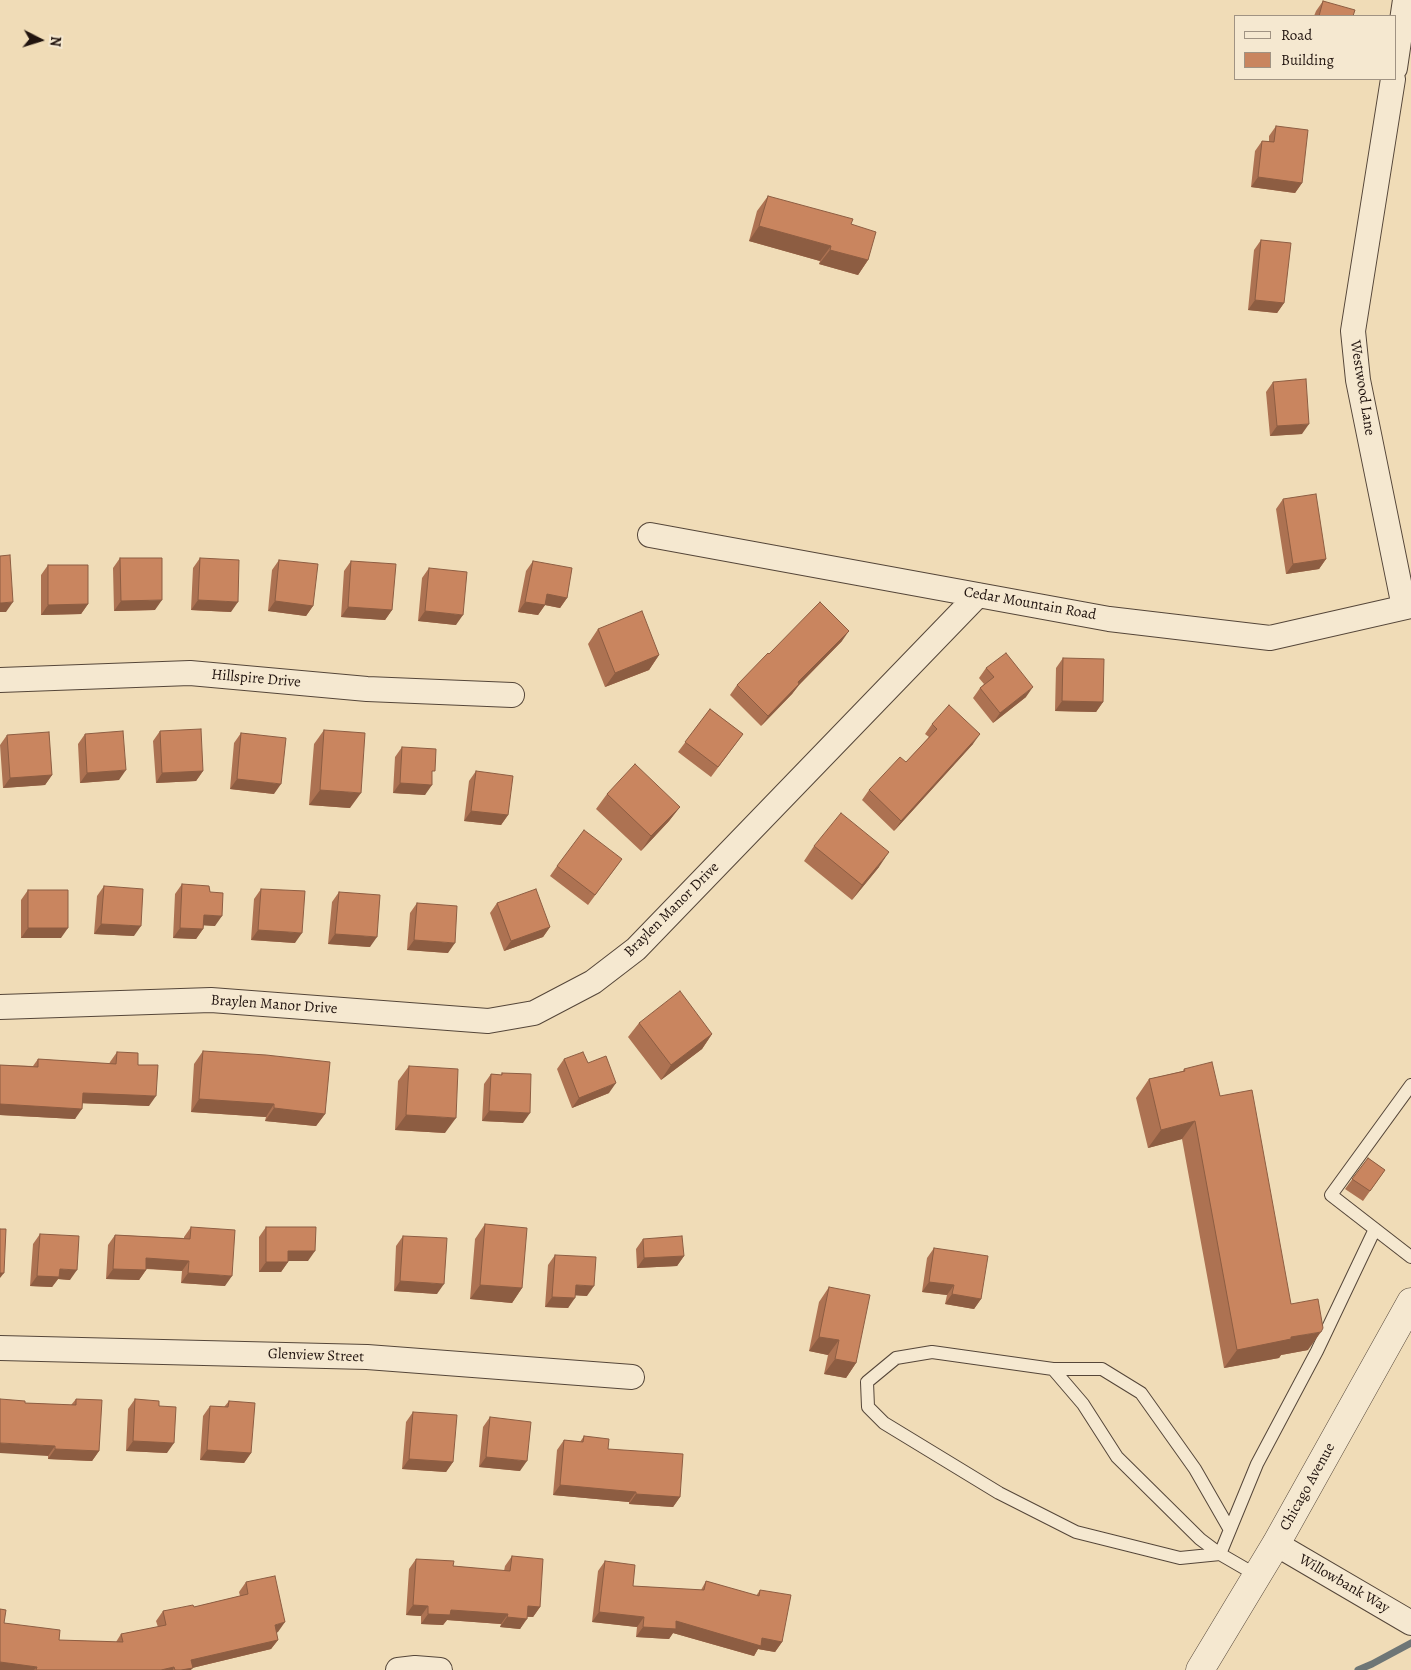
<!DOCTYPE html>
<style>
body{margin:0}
#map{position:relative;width:1411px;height:1670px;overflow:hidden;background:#f0dcb7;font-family:Alegreya,serif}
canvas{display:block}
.legend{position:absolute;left:1234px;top:15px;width:162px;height:65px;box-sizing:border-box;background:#f5e8d0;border:1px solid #a09383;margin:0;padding:6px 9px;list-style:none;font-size:15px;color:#21140f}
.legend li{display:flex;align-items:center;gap:10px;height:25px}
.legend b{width:25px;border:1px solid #a09383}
.north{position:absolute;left:15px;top:15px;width:50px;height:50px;-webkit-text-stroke:4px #f5e8d0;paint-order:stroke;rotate:95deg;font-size:14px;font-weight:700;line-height:20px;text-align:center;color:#21140f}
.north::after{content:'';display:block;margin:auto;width:18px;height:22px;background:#21140f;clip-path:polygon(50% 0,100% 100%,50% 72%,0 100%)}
</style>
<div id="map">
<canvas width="1411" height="1670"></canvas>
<ul class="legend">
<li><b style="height:6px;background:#f5e8d0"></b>Road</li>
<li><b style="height:14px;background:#c9855f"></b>Building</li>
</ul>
<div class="north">N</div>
</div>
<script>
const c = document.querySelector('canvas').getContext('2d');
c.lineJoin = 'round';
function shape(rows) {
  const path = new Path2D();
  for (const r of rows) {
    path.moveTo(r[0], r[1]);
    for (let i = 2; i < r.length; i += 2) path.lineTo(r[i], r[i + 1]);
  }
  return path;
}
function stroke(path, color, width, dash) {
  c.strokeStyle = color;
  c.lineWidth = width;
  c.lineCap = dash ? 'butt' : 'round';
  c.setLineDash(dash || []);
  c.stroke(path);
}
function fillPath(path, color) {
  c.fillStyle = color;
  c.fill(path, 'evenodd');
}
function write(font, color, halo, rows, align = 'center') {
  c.font = font + ' Alegreya,serif';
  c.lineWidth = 4;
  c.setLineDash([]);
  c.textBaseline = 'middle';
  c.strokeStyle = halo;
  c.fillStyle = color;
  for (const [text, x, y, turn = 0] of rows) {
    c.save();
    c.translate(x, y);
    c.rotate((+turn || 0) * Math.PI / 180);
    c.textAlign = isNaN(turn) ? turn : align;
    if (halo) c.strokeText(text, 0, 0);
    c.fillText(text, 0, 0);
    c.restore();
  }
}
stroke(shape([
 [1358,1670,1372,1664,1411,1643]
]), '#6e7676', 7);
const service = shape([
 [1411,1085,1331,1195,1411,1257],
 [932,1352,1053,1369,1083,1404,1117,1457,1200,1539,1220,1554,1180,1558,1076,1532,999,1493,884,1423,868,1407,867,1382,896,1358,932,1352],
 [1053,1369,1102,1369,1141,1393,1195,1469,1230,1530],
 [1258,1576,1220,1554,1257,1464,1317,1351,1375,1229]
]);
const minor = shape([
 [1395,68,1405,0],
 [1393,79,1353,331,1358,380,1404,607],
 [650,535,1109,619,1270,638,1411,606],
 [0,680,190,673,367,689,512,695],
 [0,1007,211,1000,488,1021,534,1013,593,982,636,949,978,595],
 [0,1348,367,1357,632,1377],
 [1276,1544,1411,1623],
 [398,1670,415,1668,440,1670]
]);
const tertiary = shape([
 [1200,1670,1276,1544,1411,1302]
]);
stroke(service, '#554639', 14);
stroke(minor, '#554639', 26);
stroke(tertiary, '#554639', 29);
stroke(service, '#f5e8d0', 12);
stroke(minor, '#f5e8d0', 24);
stroke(tertiary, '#f5e8d0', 28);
fillPath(shape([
 [1323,1,1353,16,1314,16,1316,11],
 [1276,126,1302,183,1295,193,1251,187,1255,151,1262,141,1269,141,1269,136],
 [768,196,868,260,858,275,819,264,820,261,749,241,757,211],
 [1261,240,1284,303,1277,313,1248,310,1254,250],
 [1273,382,1302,434,1270,436,1266,392],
 [1283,499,1326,559,1319,569,1286,574,1276,509],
 [120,558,155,610,114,611,113,568],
 [200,558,231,612,191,610,193,568],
 [279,560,313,606,306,616,268,611,272,570],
 [351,561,392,610,385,620,341,617,344,571],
 [533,561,567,598,560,608,545,605,538,615,518,612,526,571],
 [48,565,88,604,81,614,41,615,41,575],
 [429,568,456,625,418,621,422,578],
 [598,629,659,655,649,670,605,687,588,644],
 [842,641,799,685,792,694,761,726,730,695,737,685,769,654],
 [1063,658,1103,702,1096,712,1055,711,1056,668],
 [986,668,1026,697,993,723,973,698,980,688,984,684,979,678],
 [710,709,743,734,711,777,678,752],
 [932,724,973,744,894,831,862,800,869,790,906,762,929,737,925,734],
 [324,730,350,808,309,805,314,744],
 [160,731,203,771,196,781,156,783,153,741],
 [241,733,274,794,230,789,234,743],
 [85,734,119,780,80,783,78,744],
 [7,735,52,775,45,785,3,788,0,745],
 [402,747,432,775,425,795,393,793,395,757],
 [476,771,508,815,501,825,464,821,469,781],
 [607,794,680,807,669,821,641,851,596,809],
 [814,846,879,867,852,900,804,861],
 [622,859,588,905,550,876,557,866],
 [182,884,210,892,215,926,204,925,203,929,196,939,173,938,175,894],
 [104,886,134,936,94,934,97,896],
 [261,889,295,943,251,940,254,899],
 [28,890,61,938,21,938,21,900],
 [339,892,370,947,328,944,332,902],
 [417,903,448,953,407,950,410,913],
 [497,903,550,927,543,937,504,951,490,913],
 [639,1023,712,1034,702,1049,661,1080,628,1037],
 [203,1051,325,1114,316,1126,265,1121,266,1117,191,1112,194,1064],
 [117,1052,138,1065,149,1106,82,1103,75,1119,0,1115,0,1065,33,1066,38,1059,109,1064,110,1062],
 [564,1059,588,1063,609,1093,572,1108,557,1069],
 [409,1066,445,1133,395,1130,398,1081],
 [1184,1069,1220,1096,1291,1304,1308,1350,1281,1355,1279,1358,1224,1368,1182,1139,1148,1148,1136,1098,1149,1079,1183,1071],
 [502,1073,523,1123,482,1121,484,1084,491,1074,501,1075],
 [1368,1158,1385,1170,1363,1201,1345,1189],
 [485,1224,522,1288,512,1303,470,1299,475,1239],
 [191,1227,225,1286,181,1283,182,1271,146,1269,146,1270,139,1280,106,1279,108,1245,115,1235,184,1238,184,1237],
 [266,1227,308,1261,288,1261,288,1262,281,1272,259,1272,259,1237],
 [40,1234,70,1280,58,1279,52,1287,30,1286,33,1244],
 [403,1236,437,1294,394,1291,396,1246],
 [643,1239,684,1256,677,1266,637,1268,636,1249],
 [934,1248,981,1299,974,1309,945,1304,947,1295,922,1292,927,1258],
 [555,1255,587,1296,575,1295,568,1308,545,1307,548,1265],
 [829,1287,856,1363,846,1378,824,1374,828,1355,809,1351,819,1302],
 [76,1399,99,1451,92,1461,48,1459,48,1456,25,1403,71,1405],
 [135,1399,159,1406,167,1453,126,1451,128,1409],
 [229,1401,251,1453,244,1463,200,1460,203,1416,210,1406,224,1407],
 [413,1412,453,1462,446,1472,402,1469,406,1422],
 [490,1417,520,1471,479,1467,483,1427],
 [584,1436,608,1449,680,1497,673,1507,629,1504,629,1502,553,1495,557,1450,564,1440,580,1442],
 [512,1556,540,1607,533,1617,527,1617,520,1629,500,1627,501,1624,447,1620,443,1625,421,1624,421,1616,406,1615,409,1569,416,1559,453,1566,504,1571,505,1566],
 [605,1561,633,1586,701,1590,706,1581,756,1596,760,1590,782,1642,775,1652,758,1649,754,1656,673,1633,669,1639,636,1637,637,1627,592,1622,598,1571],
 [246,1582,278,1632,276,1633,278,1640,271,1649,192,1668,191,1670,0,1670,4,1623,59,1640,116,1642,121,1634,158,1627,156,1621,163,1611,194,1607,240,1596,239,1592]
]), '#ad7252');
fillPath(shape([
 [1258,177,1302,183,1295,193,1251,187],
 [759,226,831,246,820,261,749,241],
 [830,250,868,260,858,275,819,264],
 [1255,300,1284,303,1277,313,1248,310],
 [1309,424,1302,434,1270,436,1277,426],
 [1326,559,1319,569,1286,574,1293,564],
 [547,594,567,598,560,608,540,604],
 [162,600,155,610,114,611,121,601],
 [198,600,238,602,231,612,191,610],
 [275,601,313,606,306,616,268,611],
 [13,602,6,612,0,612,0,603],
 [525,602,545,605,538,615,518,612],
 [88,604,81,614,41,615,48,605],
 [348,607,392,610,385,620,341,617],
 [425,611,463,615,456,625,418,621],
 [849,631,842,641,799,685,792,694,761,726,768,716,798,682],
 [659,655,649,670,605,687,615,673],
 [1033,687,1026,697,993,723,1000,713],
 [1062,701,1103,702,1096,712,1055,711],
 [980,734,973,744,894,831,901,821],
 [126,770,119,780,80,783,87,773],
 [203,771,196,781,156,783,162,773],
 [52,775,45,785,3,788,10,778],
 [237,779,281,784,274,794,230,789],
 [400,783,432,785,425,795,393,793],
 [320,790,361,793,350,808,309,805],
 [680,807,669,821,641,851,651,836],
 [471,811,508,815,501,825,464,821],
 [889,852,879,867,852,900,862,885],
 [204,915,222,916,215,926,197,925],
 [101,924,141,926,134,936,94,934],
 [550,927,543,937,504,951,511,941],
 [28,928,68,928,61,938,21,938],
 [180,928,203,929,196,939,173,938],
 [258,930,302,933,295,943,251,940],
 [335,934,377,937,370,947,328,944],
 [414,940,455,943,448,953,407,950],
 [712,1034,702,1049,661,1080,671,1065],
 [616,1083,609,1093,572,1108,579,1098],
 [83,1093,156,1096,149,1106,76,1103],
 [199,1099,274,1104,266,1117,191,1112],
 [0,1104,82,1109,75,1119,0,1115],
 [274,1108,325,1114,316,1126,265,1121],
 [489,1111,530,1113,523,1123,482,1121],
 [406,1115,456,1118,445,1133,395,1130],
 [1195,1121,1182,1139,1148,1148,1161,1130],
 [288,1251,315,1251,308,1261,281,1261],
 [684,1256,677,1266,637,1268,644,1258],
 [146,1258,189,1261,182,1271,139,1268],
 [266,1262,288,1262,281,1272,259,1272],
 [60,1269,77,1270,70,1280,58,1279,52,1287,30,1286,37,1276],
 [113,1269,146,1270,139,1280,106,1279],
 [0,1273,4,1273,0,1278],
 [188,1273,232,1276,225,1286,181,1283],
 [400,1281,444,1284,437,1294,394,1291],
 [929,1282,954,1285,947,1295,922,1292],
 [480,1285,522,1288,512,1303,470,1299],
 [576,1285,594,1286,587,1296,569,1295],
 [952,1294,981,1299,974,1309,945,1304],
 [552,1297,575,1298,568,1308,545,1307],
 [1321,1332,1308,1350,1281,1355,1279,1358,1224,1368,1237,1350,1291,1337],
 [819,1337,839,1340,828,1355,809,1351],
 [835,1359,856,1363,846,1378,824,1374],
 [133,1441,174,1443,167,1453,126,1451],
 [0,1443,55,1446,48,1456,0,1453],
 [55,1449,99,1451,92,1461,48,1459],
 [207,1450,251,1453,244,1463,200,1460],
 [486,1457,527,1461,520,1471,479,1467],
 [409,1459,453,1462,446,1472,402,1469],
 [560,1485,636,1492,629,1502,553,1495],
 [636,1494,680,1497,673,1507,629,1504],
 [413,1605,428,1606,421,1616,406,1615],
 [528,1606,540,1607,533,1617,521,1616],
 [451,1610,508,1614,501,1624,447,1620,443,1625,421,1624,428,1614],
 [599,1612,644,1617,637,1627,592,1622],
 [507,1617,527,1619,520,1629,500,1627],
 [676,1621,762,1638,782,1642,775,1652,758,1649,754,1656,673,1633,669,1639,636,1637,643,1627],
 [285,1622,278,1632,268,1635,275,1625],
 [278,1640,271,1649,192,1668,191,1670,181,1670,191,1660],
 [0,1662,37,1667,34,1670,0,1670],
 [174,1667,173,1670,161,1670]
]), '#8d5d42');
const building = shape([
 [1323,1,1355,10,1353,16,1319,16,1323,1],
 [1276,126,1308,130,1302,183,1258,177,1262,141,1274,142,1276,126],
 [768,196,853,219,851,224,876,232,868,260,830,250,831,246,759,226,768,196],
 [1261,240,1291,243,1284,303,1255,300,1261,240],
 [1306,379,1309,424,1277,426,1273,382,1306,379],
 [1316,494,1326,559,1293,564,1283,499,1316,494],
 [10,555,13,602,0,603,0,556,10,555],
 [120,558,162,558,162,600,121,601,120,558],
 [200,558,239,560,238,602,198,600,200,558],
 [279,560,318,564,313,606,275,601,279,560],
 [351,561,396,564,392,610,348,607,351,561],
 [533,561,572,568,567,598,547,594,545,605,525,602,533,561],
 [48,565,88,565,88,604,48,605,48,565],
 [429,568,467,572,463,615,425,611,429,568],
 [820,602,849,631,798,682,799,684,768,716,737,685,768,653,769,654,820,602],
 [642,611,659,655,615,673,598,629,642,611],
 [1006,653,1033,687,1000,713,980,688,994,677,986,668,1006,653],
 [1063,658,1104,659,1103,702,1062,701,1063,658],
 [949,705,980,734,901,821,869,790,900,757,906,762,937,729,932,724,949,705],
 [710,709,743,734,718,767,685,742,710,709],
 [201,729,203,771,162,773,160,731,201,729],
 [324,730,365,733,361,793,320,790,324,730],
 [123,731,126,770,87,773,85,734,123,731],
 [49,732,52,775,10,778,7,735,49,732],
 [241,733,286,738,281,784,237,779,241,733],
 [402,747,436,749,435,771,432,771,432,785,400,783,402,747],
 [635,764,680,807,651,836,607,794,635,764],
 [476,771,513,776,508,815,471,811,476,771],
 [841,813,889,852,862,885,814,846,841,813],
 [584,830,622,859,595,895,557,866,584,830],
 [182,884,209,886,210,892,223,893,222,916,204,915,203,929,180,928,182,884],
 [104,886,143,889,141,926,101,924,104,886],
 [261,889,305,891,302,933,258,930,261,889],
 [536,889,550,927,511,941,497,903,536,889],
 [28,890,68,890,68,928,28,928,28,890],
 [339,892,380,895,377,937,335,934,339,892],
 [417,903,457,906,455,943,414,940,417,903],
 [680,991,712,1034,671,1065,639,1023,680,991],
 [203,1051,266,1055,330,1062,325,1114,274,1108,274,1104,199,1099,203,1051],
 [117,1052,138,1053,138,1065,158,1065,156,1096,83,1093,82,1109,0,1104,0,1065,38,1067,38,1059,116,1064,117,1052],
 [583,1052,588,1063,606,1056,616,1083,579,1098,564,1059,583,1052],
 [1212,1062,1220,1096,1252,1090,1291,1304,1318,1299,1323,1328,1321,1332,1291,1337,1291,1339,1237,1350,1195,1121,1161,1130,1149,1079,1185,1071,1184,1069,1212,1062],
 [409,1066,458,1069,456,1118,406,1115,409,1066],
 [502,1073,531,1074,530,1113,489,1111,491,1074,502,1075,502,1073],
 [1368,1158,1385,1170,1370,1191,1352,1179,1368,1158],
 [485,1224,527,1228,522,1288,480,1285,485,1224],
 [191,1227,235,1230,232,1276,188,1273,189,1261,146,1258,146,1270,113,1269,115,1235,190,1239,191,1227],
 [266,1227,316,1227,315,1251,288,1251,288,1262,266,1262,266,1227],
 [0,1229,6,1229,4,1273,0,1273,0,1229],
 [40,1234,79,1236,77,1270,60,1269,59,1277,37,1276,40,1234],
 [403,1236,447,1238,444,1284,400,1281,403,1236],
 [682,1236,684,1256,644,1258,643,1239,682,1236],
 [934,1248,988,1256,981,1299,952,1294,954,1285,929,1282,934,1248],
 [555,1255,596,1257,594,1286,576,1285,575,1298,552,1297,555,1255],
 [829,1287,870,1295,856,1363,835,1359,839,1340,819,1337,829,1287],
 [0,1399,25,1401,25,1403,76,1405,76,1399,102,1400,99,1451,55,1449,55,1446,0,1443,0,1399],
 [135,1399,159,1401,159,1406,176,1407,174,1443,133,1441,135,1399],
 [229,1401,255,1403,251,1453,207,1450,210,1406,228,1407,229,1401],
 [413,1412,457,1415,453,1462,409,1459,413,1412],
 [490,1417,531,1422,527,1461,486,1457,490,1417],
 [584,1436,609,1439,608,1449,683,1454,680,1497,636,1494,636,1492,560,1485,564,1440,583,1442,584,1436],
 [512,1556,543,1559,540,1607,528,1606,527,1619,507,1617,508,1614,451,1610,450,1615,428,1614,428,1606,413,1605,416,1559,454,1561,453,1566,510,1571,512,1556],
 [605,1561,635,1565,633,1586,704,1590,706,1581,759,1596,760,1590,791,1595,782,1642,762,1638,761,1646,676,1621,676,1629,643,1627,644,1617,599,1612,605,1561],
 [275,1576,285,1622,275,1625,278,1640,191,1660,193,1668,181,1670,175,1670,174,1667,161,1670,36,1670,37,1667,0,1662,0,1609,6,1610,4,1623,60,1630,59,1640,123,1642,121,1634,166,1625,163,1611,193,1605,194,1607,248,1594,246,1582,275,1576]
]);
fillPath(building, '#c9855f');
stroke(building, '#8d5d42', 1);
write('15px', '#21140f', '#f5e8d0', [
 ["Westwood Lane",1362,388,81],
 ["Cedar Mountain Road",1030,604,10],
 ["Hillspire Drive",256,679,5],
 ["Braylen Manor Drive",672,910,-45],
 ["Braylen Manor Drive",274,1005,4],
 ["Glenview Street",316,1356,2],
 ["Chicago Avenue",1308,1487,-61],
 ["Willowbank Way",1344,1584,30]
]);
</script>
